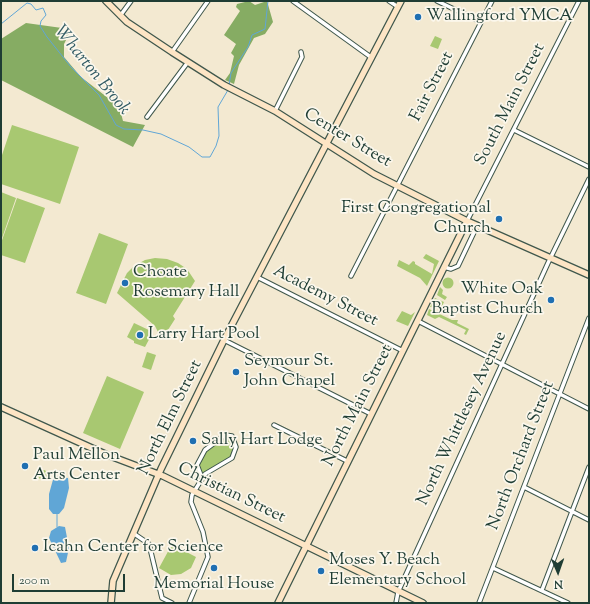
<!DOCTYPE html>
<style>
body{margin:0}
#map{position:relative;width:590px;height:604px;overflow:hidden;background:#f3e9d1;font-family:"Sorts Mill Goudy",serif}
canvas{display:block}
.frame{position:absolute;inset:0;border:2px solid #1f3d34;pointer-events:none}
.north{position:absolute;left:538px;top:552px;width:40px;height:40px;-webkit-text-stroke:3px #fbf7ec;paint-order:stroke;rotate:178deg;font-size:11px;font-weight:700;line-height:16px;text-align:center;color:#1f3d34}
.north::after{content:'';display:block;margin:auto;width:14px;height:18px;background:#1f3d34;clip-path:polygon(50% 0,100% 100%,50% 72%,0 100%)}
.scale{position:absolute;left:12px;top:574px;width:113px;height:18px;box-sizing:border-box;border:2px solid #1f3d34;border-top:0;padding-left:5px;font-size:12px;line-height:14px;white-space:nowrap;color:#1f3d34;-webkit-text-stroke:3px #fbf7ec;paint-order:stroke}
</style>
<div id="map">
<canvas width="590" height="604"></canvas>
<div class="frame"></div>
<div class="north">N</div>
<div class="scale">200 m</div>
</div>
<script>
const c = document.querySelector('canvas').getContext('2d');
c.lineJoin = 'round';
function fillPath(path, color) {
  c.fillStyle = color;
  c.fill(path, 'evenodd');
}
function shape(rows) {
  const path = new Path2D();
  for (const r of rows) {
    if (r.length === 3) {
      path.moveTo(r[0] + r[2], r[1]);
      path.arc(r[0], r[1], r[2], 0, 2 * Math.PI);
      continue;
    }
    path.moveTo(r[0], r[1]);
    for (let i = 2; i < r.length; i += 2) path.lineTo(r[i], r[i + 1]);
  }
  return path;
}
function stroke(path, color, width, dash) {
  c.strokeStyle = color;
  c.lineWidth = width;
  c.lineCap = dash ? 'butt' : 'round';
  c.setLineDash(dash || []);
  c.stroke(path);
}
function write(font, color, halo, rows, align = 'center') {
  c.font = font + ' "Sorts Mill Goudy",serif';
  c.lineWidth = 3.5;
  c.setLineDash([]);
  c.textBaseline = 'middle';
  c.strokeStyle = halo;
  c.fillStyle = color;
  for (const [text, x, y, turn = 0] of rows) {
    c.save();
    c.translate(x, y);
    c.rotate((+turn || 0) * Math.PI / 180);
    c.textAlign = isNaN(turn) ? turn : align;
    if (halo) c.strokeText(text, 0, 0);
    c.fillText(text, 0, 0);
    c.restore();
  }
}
fillPath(shape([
 [435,36,442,39,438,49,430,46],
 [12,125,79,147,60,204,1,184,1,158],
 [1,192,16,198,1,241],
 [17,198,45,208,25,263,1,255,1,243],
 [99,233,128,244,106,304,76,293],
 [426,254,439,261,427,286,420,278,397,266,399,260,409,265,413,261,415,262,415,264,432,274,434,264,423,258],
 [155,258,167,259,178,263,187,269,195,281,173,316,175,319,166,333,159,334,155,326,117,293,127,273,134,266,145,260],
 [448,283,5.5],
 [440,287,443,290,442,294,447,297,445,300,437,295],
 [435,298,444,302,441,308,430,307],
 [429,309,452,320,458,320,457,323,469,329,466,335,464,334,466,330,439,317,435,319,427,315],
 [402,311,411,315,415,312,408,326,396,321],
 [134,323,153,332,145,347,134,343,134,341,127,337],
 [147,352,156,355,151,370,142,367],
 [107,376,144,392,120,449,83,433],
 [229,434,235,442,235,451,226,463,201,477,197,465,205,450],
 [43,475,5],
 [171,546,175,546,196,557,191,568,181,574,171,575,159,568]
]), '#a8c871');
fillPath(shape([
 [249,1,255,5,267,1,273,22,265,34,254,38,239,65,234,84,225,80,230,73,234,56,231,53,236,44,224,35,240,11,236,7,237,4],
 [26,23,62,28,69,34,64,44,64,57,81,77,108,98,116,94,123,121,145,125,133,147,1,80,1,39]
]), '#86ac63');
fillPath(shape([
 [54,476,68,478,69,488,64,508,59,514,53,514,49,509,49,494],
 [59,526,65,527,69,548,66,562,61,563,49,538,51,531]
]), '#60a6d6');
stroke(shape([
 [1,24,27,3,31,4,36,10,43,8,46,15,41,21,40,26,47,37,71,67,99,95,116,125,124,129,143,130,161,134,189,147,202,157,210,157,216,146,219,136,218,107,228,90],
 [229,85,231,73,248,47,252,35,265,29,268,1],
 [60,471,60,477],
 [57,514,57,527]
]), '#60a6d6', 1);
const street = shape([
 [293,1,372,58],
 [389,1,398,7],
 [437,1,481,22],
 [120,16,131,1],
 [172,52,208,1],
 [275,111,302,57,301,52],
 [147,117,188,62],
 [514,130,589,167],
 [467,221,579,1],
 [444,267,451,269,458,266,477,226],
 [351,276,492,1],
 [257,277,403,351],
 [418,321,589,409],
 [224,340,371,414],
 [274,425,347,461],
 [524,487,589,520],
 [133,533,149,544,162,598,172,603],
 [493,568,568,603],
 [542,590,589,467],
 [189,603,208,557,203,532,191,502,192,495,205,474,232,458,236,447,232,436,225,435,205,450,197,465,202,478],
 [396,603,398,592,548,263,589,179],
 [479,603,589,318]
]);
const secondary = shape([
 [106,1,127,22,172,52,224,85,275,111,374,174,467,221,589,275],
 [1,407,105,454,163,476,423,603],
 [111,603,113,581,161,469,224,340,401,1],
 [278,603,467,221]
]);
stroke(street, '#3f574c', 5.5);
stroke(secondary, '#3f574c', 8);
stroke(street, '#fff', 3.5);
stroke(secondary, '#fde5c5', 5.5);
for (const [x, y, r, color] of [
 [418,17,4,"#1f6fb2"],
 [499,219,4,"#1f6fb2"],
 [125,283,4,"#1f6fb2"],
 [551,300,4,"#1f6fb2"],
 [140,335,4,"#1f6fb2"],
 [236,372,4,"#1f6fb2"],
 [193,441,4,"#1f6fb2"],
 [25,466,4,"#1f6fb2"],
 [35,548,4,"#1f6fb2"],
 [214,568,4,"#1f6fb2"],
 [321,571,4,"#1f6fb2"]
]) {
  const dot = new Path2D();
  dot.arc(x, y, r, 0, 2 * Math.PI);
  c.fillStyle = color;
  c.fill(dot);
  stroke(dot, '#fbf7ec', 1.5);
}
write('17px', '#1f3d34', '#fbf7ec', [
 ["Wallingford YMCA",426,17],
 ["First Congregational",491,209,"right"],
 ["Church",491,229,"right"],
 ["Choate",133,273],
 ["Rosemary Hall",133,293],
 ["White Oak",543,290,"right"],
 ["Baptist Church",543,310,"right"],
 ["Larry Hart Pool",148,335],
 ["Seymour St.",244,362],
 ["John Chapel",244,382],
 ["Sally Hart Lodge",201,441],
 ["Paul Mellon",33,456],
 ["Arts Center",33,476],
 ["Icahn Center for Science",43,548],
 ["Moses Y. Beach",329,561],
 ["Elementary School",329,581],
 ["Memorial House",214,585,"center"]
], 'left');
write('17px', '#1f3d34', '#fbf7ec', [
 ["Fair Street",433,87,-63],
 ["South Main Street",511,105,-63],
 ["Center Street",347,139,31],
 ["Academy Street",325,297,27],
 ["North Main Street",359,406,-63],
 ["North Elm Street",171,418,-64],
 ["North Whittlesey Avenue",463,419,-65],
 ["North Orchard Street",522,456,-69],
 ["Christian Street",231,494,26]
]);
write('italic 18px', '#325c65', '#fbf7ec', [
 ["Wharton Brook",91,71,51]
]);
</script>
